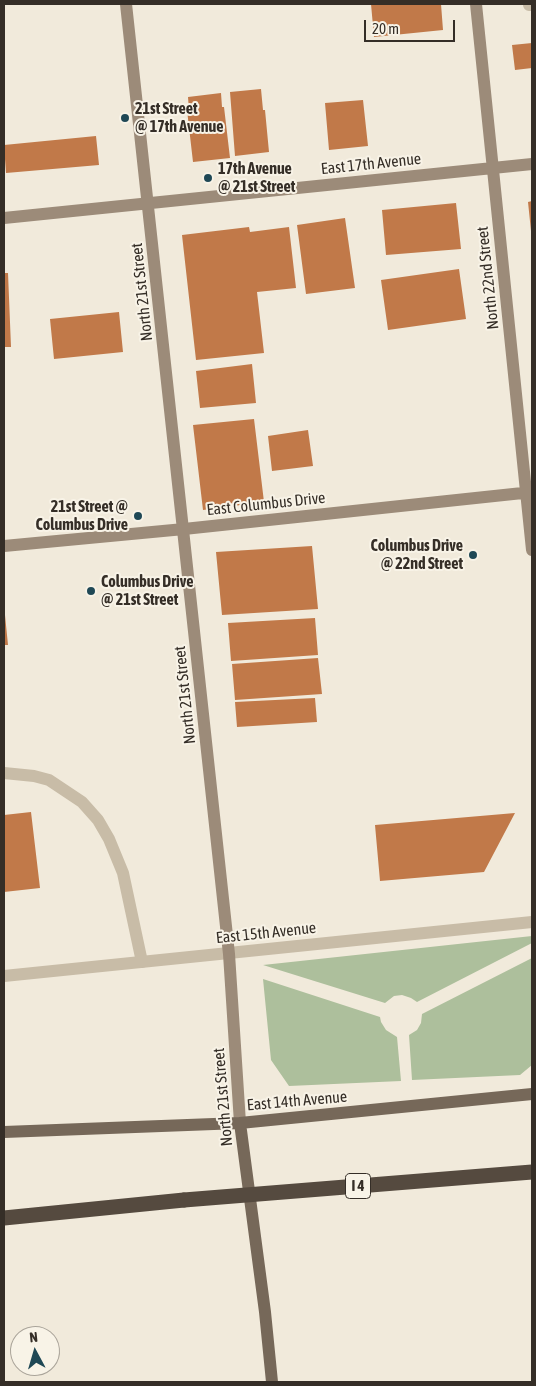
<!DOCTYPE html>
<style>
body{margin:0}
#map{position:relative;width:536px;height:1386px;overflow:hidden;background:#f1eadb;font-family:"Asap Condensed",sans-serif}
canvas{display:block}
.frame{position:absolute;inset:0;border:5px solid #352e27;pointer-events:none}
.north{position:absolute;left:10px;top:1326px;width:50px;height:50px;box-sizing:border-box;background:#f8f3e7;border:1px solid #aaa49a;border-radius:50%;rotate:354deg;font-size:14px;font-weight:700;line-height:20px;text-align:center;color:#352e27}
.north::after{content:'';display:block;margin:auto;width:18px;height:22px;background:#1f4855;clip-path:polygon(50% 0,100% 100%,50% 72%,0 100%)}
.scale{position:absolute;left:364px;top:20px;width:91px;height:22px;box-sizing:border-box;border:2px solid #352e27;border-top:0;padding-left:6px;font-size:15px;line-height:18px;white-space:nowrap;color:#352e27;-webkit-text-stroke:4px #f8f3e7;paint-order:stroke}
</style>
<div id="map">
<canvas width="536" height="1386"></canvas>
<div class="frame"></div>
<div class="north">N</div>
<div class="scale">20 m</div>
</div>
<script>
const c = document.querySelector('canvas').getContext('2d');
c.lineJoin = 'round';
function fillPath(path, color) {
  c.fillStyle = color;
  c.fill(path, 'evenodd');
}
function shape(rows) {
  const path = new Path2D();
  for (const r of rows) {
    path.moveTo(r[0], r[1]);
    for (let i = 2; i < r.length; i += 2) path.lineTo(r[i], r[i + 1]);
  }
  return path;
}
function stroke(path, color, width, dash) {
  c.strokeStyle = color;
  c.lineWidth = width;
  c.lineCap = dash ? 'butt' : 'round';
  c.setLineDash(dash || []);
  c.stroke(path);
}
function write(font, color, halo, rows, align = 'center') {
  c.font = font + ' "Asap Condensed",sans-serif';
  c.lineWidth = 4;
  c.setLineDash([]);
  c.textBaseline = 'middle';
  c.strokeStyle = halo;
  c.fillStyle = color;
  for (const [text, x, y, turn = 0] of rows) {
    c.save();
    c.translate(x, y);
    c.rotate((+turn || 0) * Math.PI / 180);
    c.textAlign = isNaN(turn) ? turn : align;
    if (halo) c.strokeText(text, 0, 0);
    c.fillText(text, 0, 0);
    c.restore();
  }
}
fillPath(shape([
 [532,936,532,943,417,1002,411,998,402,995,394,996,385,1003,263,965],
 [532,958,532,1065,520,1075,412,1080,409,1035,417,1030,421,1023,422,1014],
 [263,979,380,1017,381,1022,386,1030,397,1037,401,1081,289,1086,271,1060]
]), '#adbf9c');
fillPath(shape([
 [371,4,441,4,443,30,374,37],
 [532,43,532,68,515,70,512,45],
 [261,89,263,110,265,110,269,152,235,156,230,92],
 [221,93,222,107,224,107,230,158,193,162,187,110,189,110,188,97],
 [363,100,368,146,329,150,325,103],
 [96,136,99,165,6,173,4,145],
 [532,201,532,230,531,231,528,202],
 [456,203,461,249,386,255,382,210],
 [345,218,355,288,306,294,297,225],
 [249,227,250,232,289,227,296,288,257,292,264,353,196,360,182,235],
 [459,269,466,319,388,330,381,280],
 [4,273,8,273,11,347,4,347],
 [119,312,123,352,54,359,50,319],
 [252,364,256,403,200,408,196,371],
 [254,419,264,502,203,510,193,425],
 [308,430,313,466,272,471,268,436],
 [312,546,318,609,222,615,216,552],
 [4,615,5,615,8,645,4,645],
 [315,618,318,655,231,661,228,623],
 [318,658,322,694,235,700,232,664],
 [315,698,317,722,237,727,235,702],
 [31,812,40,888,4,892,4,815],
 [515,813,484,872,380,881,375,825]
]), '#c17949');
stroke(shape([
 [529,5,532,5],
 [4,773,34,776,49,780,82,802,98,820,109,839,123,873,142,962]
]), '#c8bca7', 12);
stroke(shape([
 [4,976,532,922]
]), '#c8bca7', 12);
stroke(shape([
 [126,4,229,954,240,1123],
 [476,4,532,550],
 [4,218,532,164],
 [4,546,184,529,532,492]
]), '#9c8b79', 12);
stroke(shape([
 [240,1123,265,1312,272,1382],
 [4,1132,240,1123,532,1094]
]), '#766859', 12);
stroke(shape([
 [4,1218,184,1200]
]), '#554a3f', 15);
stroke(shape([
 [184,1200,532,1172]
]), '#554a3f', 15);
for (const [x, y, r, color] of [
 [125,118,5,"#1f4855"],
 [208,178,5,"#1f4855"],
 [138,516,5,"#1f4855"],
 [473,555,5,"#1f4855"],
 [91,591,5,"#1f4855"]
]) {
  const dot = new Path2D();
  dot.arc(x, y, r, 0, 2 * Math.PI);
  c.fillStyle = color;
  c.fill(dot);
  stroke(dot, '#f8f3e7', 2);
}
for (const [x, y, w] of [
 [358,1186,25]
]) {
  const box = new Path2D();
  box.roundRect(x - w / 2, y - 12.5, w, 25, 4);
  c.fillStyle = '#f8f3e7';
  c.fill(box);
  stroke(box, '#352e27', 1);
}
write('bold 15px', '#352e27', null, [
 ["I 4",358,1186]
]);
write('bold 16px', '#352e27', '#f8f3e7', [
 ["21st Street",135,109],
 ["@ 17th Avenue",135,127],
 ["17th Avenue",218,169],
 ["@ 21st Street",218,187],
 ["21st Street @",128,507,"right"],
 ["Columbus Drive",128,525,"right"],
 ["Columbus Drive",463,546,"right"],
 ["@ 22nd Street",463,564,"right"],
 ["Columbus Drive",101,582],
 ["@ 21st Street",101,600]
], 'left');
write('16px', '#352e27', '#f8f3e7', [
 ["East 17th Avenue",371,164,-6],
 ["North 22nd Street",488,278,-96],
 ["North 21st Street",142,292,-96],
 ["East Columbus Drive",266,504,-6],
 ["North 21st Street",185,695,-96],
 ["East 15th Avenue",266,933,-6],
 ["North 21st Street",223,1097,-95],
 ["East 14th Avenue",297,1101,-5]
]);
</script>
